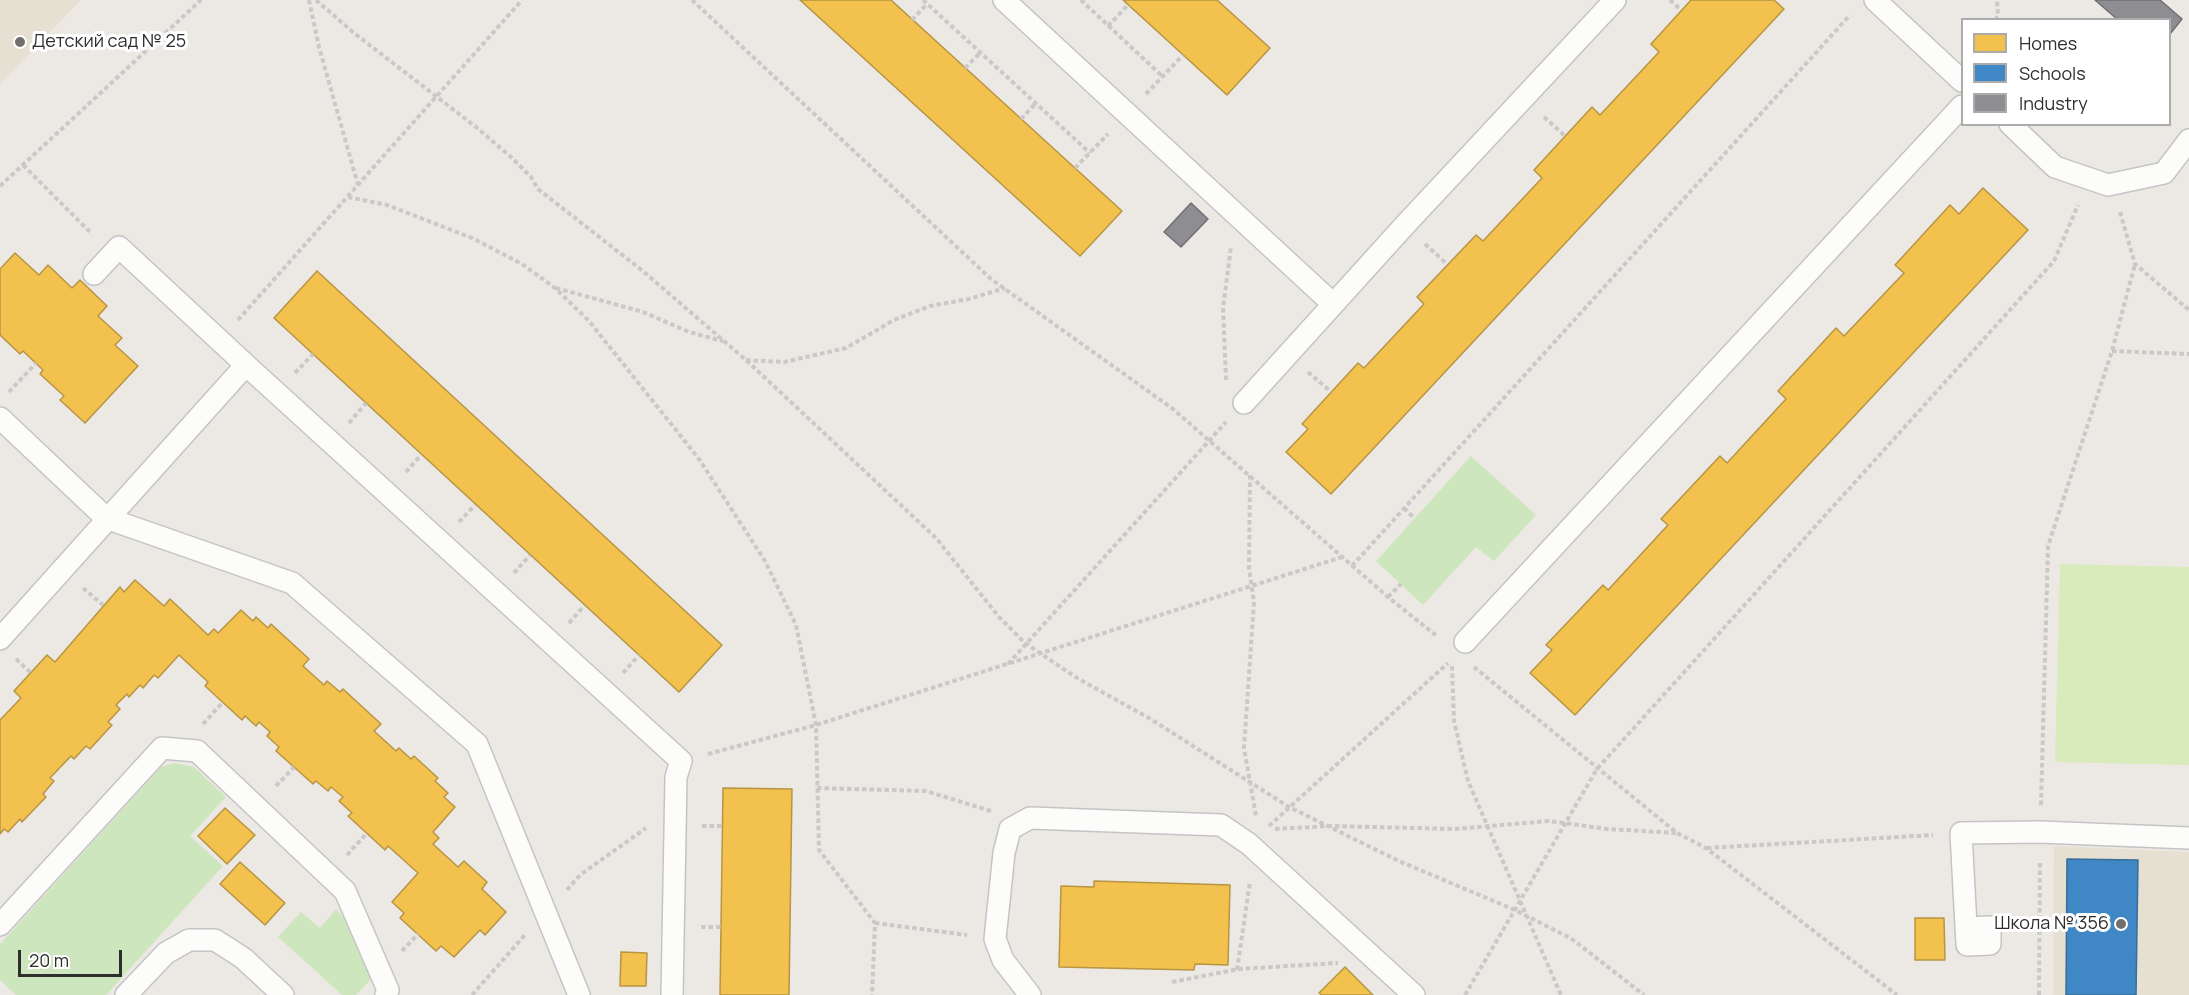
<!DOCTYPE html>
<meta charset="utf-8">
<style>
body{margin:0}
#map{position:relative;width:2189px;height:995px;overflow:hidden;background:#ece8e4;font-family:Manrope,sans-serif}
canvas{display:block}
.legend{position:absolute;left:1961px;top:18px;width:210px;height:108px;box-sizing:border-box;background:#fff;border:2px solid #ababab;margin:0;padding:8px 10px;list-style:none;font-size:18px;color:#2e2e2e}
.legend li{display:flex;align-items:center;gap:12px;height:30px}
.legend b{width:30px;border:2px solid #ababab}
.scale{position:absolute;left:18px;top:950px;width:104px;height:27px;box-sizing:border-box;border:3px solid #2e2e2e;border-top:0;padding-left:8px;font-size:18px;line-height:21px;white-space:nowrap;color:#2e2e2e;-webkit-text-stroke:4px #fff;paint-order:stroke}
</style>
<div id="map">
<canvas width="2189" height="995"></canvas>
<ul class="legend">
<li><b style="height:16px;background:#f2c14e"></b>Homes</li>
<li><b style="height:16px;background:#3f88c5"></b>Schools</li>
<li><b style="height:16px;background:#8d8d92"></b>Industry</li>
</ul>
<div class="scale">20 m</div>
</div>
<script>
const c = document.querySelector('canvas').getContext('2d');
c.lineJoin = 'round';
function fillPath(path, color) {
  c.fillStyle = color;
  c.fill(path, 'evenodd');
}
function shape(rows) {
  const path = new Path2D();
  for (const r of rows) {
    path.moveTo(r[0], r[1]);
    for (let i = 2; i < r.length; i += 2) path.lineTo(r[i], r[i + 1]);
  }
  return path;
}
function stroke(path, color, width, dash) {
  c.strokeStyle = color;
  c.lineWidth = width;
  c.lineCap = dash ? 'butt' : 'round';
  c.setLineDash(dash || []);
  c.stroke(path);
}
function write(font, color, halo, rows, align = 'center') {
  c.font = font + ' Manrope,sans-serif';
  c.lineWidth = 6;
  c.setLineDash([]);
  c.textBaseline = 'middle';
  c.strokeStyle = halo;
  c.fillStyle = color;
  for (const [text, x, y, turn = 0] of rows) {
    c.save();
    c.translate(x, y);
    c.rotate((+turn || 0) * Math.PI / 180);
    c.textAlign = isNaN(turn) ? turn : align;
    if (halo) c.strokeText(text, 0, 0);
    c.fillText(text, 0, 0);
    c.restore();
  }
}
fillPath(shape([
 [0,0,81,0,0,84],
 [2054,846,2189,852,2189,995,2053,995]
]), '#e6e0d3');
fillPath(shape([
 [1471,456,1536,515,1494,561,1476,547,1423,605,1376,561],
 [175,763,194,767,226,797,190,836,223,866,106,995,16,995,0,980,0,944,161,767],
 [336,909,344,918,371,979,356,995,342,995,278,937,301,912,320,928]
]), '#cee6be');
fillPath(shape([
 [2060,564,2189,567,2189,765,2055,762]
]), '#d9eabb');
const homes = shape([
 [800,0,891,0,1122,211,1080,256,800,0],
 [1123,0,1217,0,1270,48,1227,95,1123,0],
 [1691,0,1774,0,1784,9,1331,494,1286,452,1308,429,1302,424,1358,363,1364,368,1424,304,1417,297,1476,235,1483,241,1542,178,1534,170,1592,107,1600,115,1659,52,1651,44,1691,0],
 [1983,188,2028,230,1575,715,1530,673,1552,650,1546,645,1603,585,1608,590,1668,525,1661,519,1720,456,1727,463,1786,399,1778,391,1836,328,1844,336,1904,273,1895,265,1950,205,1959,214,1983,188],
 [15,253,39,275,48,265,72,288,80,280,107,306,98,316,122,338,115,345,138,366,85,423,60,400,64,396,40,374,43,370,23,351,20,354,0,335,0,269,15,253],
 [317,271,722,645,679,692,274,318,317,271],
 [135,580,164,606,170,599,208,635,214,629,218,633,241,610,253,621,256,617,268,628,271,624,309,659,303,666,324,685,327,681,340,692,343,689,381,724,374,731,396,751,399,748,411,759,414,756,438,778,435,781,448,793,444,797,455,807,433,832,439,838,433,844,458,867,464,861,487,882,482,889,506,912,485,935,480,930,454,957,441,946,436,951,400,918,404,913,392,902,418,873,388,846,385,850,348,816,352,813,339,801,343,797,331,787,328,791,316,781,313,784,276,751,279,747,267,736,270,732,259,722,256,726,245,716,242,720,205,686,208,682,179,655,158,678,154,675,143,688,140,685,129,697,127,694,116,705,120,709,108,722,112,725,90,749,86,746,74,759,71,756,50,778,54,781,43,794,46,797,22,822,20,819,8,832,4,829,0,834,0,720,21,698,14,691,47,655,55,662,120,587,124,592,135,580],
 [723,788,792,789,789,995,720,995,723,788],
 [225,808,255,835,227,864,198,836,225,808],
 [240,862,285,903,265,925,220,884,240,862],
 [1094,881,1230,885,1228,965,1195,964,1194,970,1059,967,1061,886,1094,887,1094,881],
 [1915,918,1944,918,1945,960,1915,960,1915,918],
 [621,952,647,953,646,986,620,986,621,952],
 [1345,967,1373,995,1322,995,1319,993,1345,967]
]);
fillPath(homes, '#f2c14e');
stroke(homes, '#b79544', 1.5);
const schools = shape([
 [2067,859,2138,860,2136,995,2066,995,2067,859]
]);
fillPath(schools, '#3f88c5');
stroke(schools, '#3a6d98', 1.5);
const industry = shape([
 [2095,0,2160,0,2182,19,2170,34,2170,20,2118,20,2095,0],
 [1191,203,1208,219,1181,247,1164,232,1191,203]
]);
fillPath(industry, '#8d8d92');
stroke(industry, '#707074', 1.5);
const lane = shape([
 [1004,0,1333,304],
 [1875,0,1962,81],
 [2010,124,2055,167,2108,185,2164,173,2189,140],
 [94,274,119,247,246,365],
 [1244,403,1405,225,1615,0],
 [0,418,106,518,292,583,477,744,579,995],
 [0,639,246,365,681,761,676,777,672,995],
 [1465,642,1962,106],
 [0,925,162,748,197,751,345,891,388,990,386,995],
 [1966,928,1990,927,1990,944,1967,945,1961,833,2040,832,2189,838],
 [126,995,166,953,189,940,215,940,243,958,283,995],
 [1030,995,1003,960,995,939,1004,853,1010,829,1030,818,1221,825,1249,844,1414,995]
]);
stroke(lane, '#c5c4c5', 24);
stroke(shape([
 [309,0,319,47,358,185],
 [316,0,354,33,476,127,512,158,531,177,538,189,644,272,746,360,936,538,999,617,1025,643,1077,678,1149,718,1289,807,1399,861,1515,910,1572,939,1644,995],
 [692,0,991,279,1173,409,1388,597,1438,637],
 [923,0,1090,153],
 [1081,0,1162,76],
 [1670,0,1681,10],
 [912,20,927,4],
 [1995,20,1998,16,1997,0],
 [1108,26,1128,5],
 [965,68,980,53],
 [1146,94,1183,55],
 [1544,117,1565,136],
 [1021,119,1036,103],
 [23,165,92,234],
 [1075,168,1108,134],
 [0,186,201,0],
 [348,197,387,205,472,238,522,264,555,288,589,321,699,459,765,561,796,625,816,725,819,850,875,923,872,995],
 [2120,212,2135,264,2189,310],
 [1425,244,1447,264],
 [556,288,643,312,689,332,723,341],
 [238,320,522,0],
 [2112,351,2189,354],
 [746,360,784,362,846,348,894,320,930,306,969,299,1005,288],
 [1308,372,1331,392],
 [295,373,313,354],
 [1226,380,1223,308,1231,247],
 [9,392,36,363],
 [349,423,366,403],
 [406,472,421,455],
 [1250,475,1249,568,1254,602,1244,748,1256,816],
 [1404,508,1414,518],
 [459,522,475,505],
 [1352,566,1850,15],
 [514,573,530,555],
 [83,588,103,605],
 [1388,597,1401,584],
 [569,623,584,606],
 [16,659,31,673],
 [1008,664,1226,422],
 [1452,666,1454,721,1468,781,1561,995],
 [1474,667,1677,833,1706,848,1897,995],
 [623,673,639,655],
 [203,724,223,702],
 [708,754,816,725,1342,557],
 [276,786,294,767],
 [817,788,926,791,991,811],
 [2041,805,2048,546,2112,351,2135,264],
 [702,826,722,826],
 [1269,826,1448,663],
 [1275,829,1331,826,1454,829,1549,821,1607,829,1677,833],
 [1707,848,1933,835],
 [347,855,367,833],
 [567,890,580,875,646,828],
 [875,923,967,935],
 [701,927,721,927],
 [402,951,418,934],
 [1237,970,1250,882],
 [1172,982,1239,969,1338,963],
 [472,995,525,935],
 [1465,995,1597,769,2054,261,2078,205],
 [2039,995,2040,861]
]), '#c9c9c8', 4, [4.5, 3]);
stroke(lane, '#fcfcfb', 21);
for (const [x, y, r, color] of [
 [20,42,6,"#706f6e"],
 [2121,924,6,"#706f6e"]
]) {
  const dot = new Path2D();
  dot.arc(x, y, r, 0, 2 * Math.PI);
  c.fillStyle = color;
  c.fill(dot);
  stroke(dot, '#fff', 2);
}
write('18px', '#2e2e2e', '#fff', [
 ["Детский сад № 25",32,42],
 ["Школа № 356",2109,924,"right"]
], 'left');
</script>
